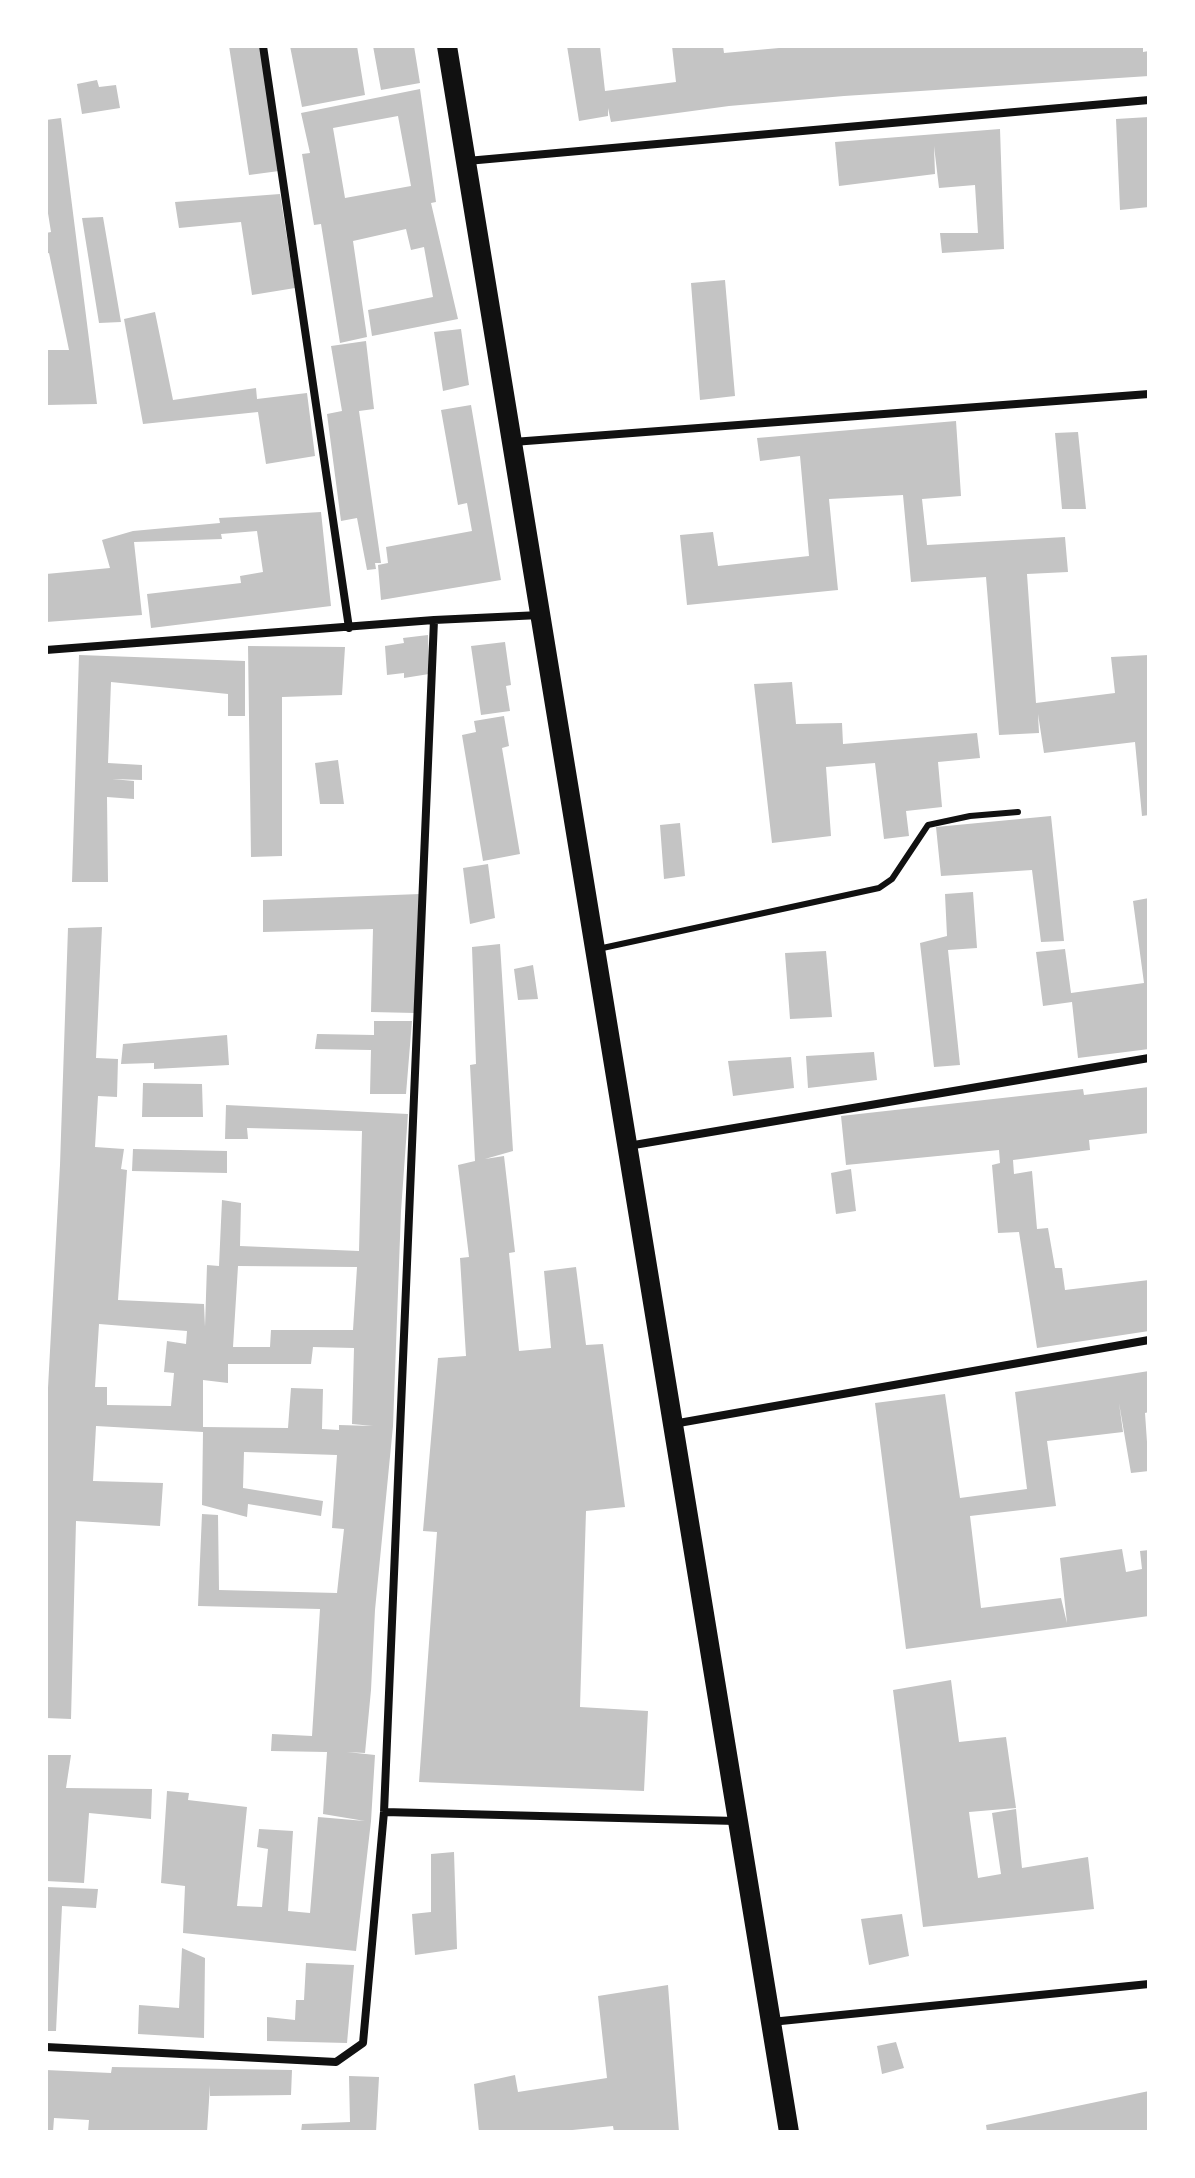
<!DOCTYPE html>
<style>
body{margin:0}
#map{position:relative;width:1195px;height:2178px;overflow:hidden;background:#fff;font-family:"Roboto Serif",serif}
canvas{display:block}
.frame{position:absolute;inset:0;border:48px solid #fff;pointer-events:none}
</style>
<div id="map">
<canvas width="1195" height="2178"></canvas>
<div class="frame"></div>
</div>
<script>
const c = document.querySelector('canvas').getContext('2d');
c.lineJoin = 'round';
function fillPath(path, color) {
  c.fillStyle = color;
  c.fill(path, 'evenodd');
}
function shape(rows) {
  const path = new Path2D();
  for (const r of rows) {
    path.moveTo(r[0], r[1]);
    for (let i = 2; i < r.length; i += 2) path.lineTo(r[i], r[i + 1]);
  }
  return path;
}
function stroke(path, color, width, dash) {
  c.strokeStyle = color;
  c.lineWidth = width;
  c.lineCap = dash ? 'butt' : 'round';
  c.setLineDash(dash || []);
  c.stroke(path);
}
fillPath(shape([
 [229,46,262,46,279,171,249,175],
 [290,46,357,46,365,95,302,107],
 [373,46,414,46,420,83,381,90],
 [567,46,600,46,605,91,676,82,672,46,723,46,724,53,801,46,1143,46,1143,52,1149,51,1149,76,844,96,729,106,611,122,608,108,608,116,579,121],
 [97,80,99,87,116,85,120,108,82,114,77,84],
 [420,89,436,202,431,203,458,319,372,336,368,310,433,297,424,247,411,250,406,229,353,241,367,337,340,343,321,224,314,225,302,154,310,153,301,113],
 [398,116,411,186,345,198,333,128],
 [1149,117,1149,207,1120,210,1116,119],
 [61,118,93,371,97,404,46,405,46,350,69,350,49,253,46,254,46,233,51,232,46,201,46,120],
 [1000,129,1004,249,942,253,940,233,978,233,975,185,939,188,934,146,935,174,839,186,835,142],
 [280,194,295,288,252,295,241,222,179,228,175,202],
 [103,217,121,322,99,323,82,218],
 [725,280,735,396,700,400,691,283],
 [155,312,173,400,256,388,257,399,307,393,315,456,266,464,258,412,143,424,124,319],
 [461,329,469,385,443,391,434,332],
 [366,341,374,409,359,411,381,563,375,563,376,569,367,570,357,518,341,521,327,414,342,411,331,346],
 [471,405,501,580,381,600,378,565,388,563,386,547,472,531,467,503,458,505,441,410],
 [956,421,961,496,922,499,927,545,1065,537,1068,572,1027,574,1036,703,1115,693,1111,657,1149,655,1149,815,1142,816,1135,742,1044,753,1038,714,1039,733,999,735,986,577,911,582,903,495,829,499,838,590,687,605,680,535,713,532,718,566,809,556,800,456,760,461,757,438],
 [1078,432,1086,509,1062,509,1055,433],
 [321,512,331,606,151,628,147,594,241,583,240,576,263,572,257,531,221,534,222,539,134,542,142,615,46,622,46,574,110,568,102,540,133,531,220,523,219,518],
 [428,635,429,674,404,678,404,673,387,675,385,646,404,643,403,638],
 [505,642,511,685,506,686,510,711,481,715,471,646],
 [248,646,345,647,342,695,282,697,282,856,251,857],
 [79,655,245,661,245,716,228,716,228,694,111,682,108,763,142,765,142,780,112,779,134,781,134,799,107,797,108,882,72,882],
 [792,682,796,724,842,723,843,744,977,733,980,758,938,762,942,807,906,811,909,836,884,839,875,763,826,767,831,836,772,843,754,684],
 [504,716,509,746,502,748,520,854,483,861,462,735,476,732,474,721],
 [338,760,344,804,320,804,315,763],
 [1051,816,1064,941,1041,942,1032,870,941,876,936,827],
 [680,823,685,876,664,879,660,825],
 [488,864,495,918,470,924,463,868],
 [973,892,977,948,948,950,960,1065,934,1067,920,943,947,936,945,894],
 [420,894,415,1013,371,1012,373,929,263,932,263,900],
 [1149,898,1149,1049,1078,1058,1072,1002,1043,1006,1036,952,1065,949,1071,993,1144,983,1133,901],
 [102,927,96,1058,118,1059,117,1097,98,1096,95,1147,124,1149,121,1169,127,1170,118,1300,204,1304,205,1327,207,1265,219,1266,222,1200,241,1203,240,1246,359,1251,362,1131,247,1128,248,1139,225,1139,226,1105,408,1114,401,1211,393,1426,375,1610,371,1690,365,1753,347,1752,375,1755,371,1821,356,1951,183,1933,185,1886,161,1883,167,1791,189,1793,188,1800,247,1807,237,1906,262,1907,268,1849,257,1847,259,1829,293,1831,288,1911,310,1913,318,1817,365,1821,323,1814,327,1752,271,1751,272,1734,312,1736,320,1609,198,1606,202,1514,218,1515,219,1590,337,1593,344,1529,332,1528,337,1455,244,1452,243,1488,323,1501,321,1516,248,1504,247,1517,202,1505,203,1432,96,1426,93,1481,163,1483,160,1526,76,1521,71,1719,46,1718,46,1425,60,1165,68,928],
 [238,1266,357,1267,353,1330,271,1330,270,1347,233,1347],
 [99,1324,187,1331,186,1344,167,1341,164,1372,174,1373,171,1406,107,1405,107,1387,95,1387],
 [313,1347,354,1348,352,1424,373,1426,339,1425,339,1430,322,1429,323,1389,291,1388,288,1428,203,1427,203,1380,228,1383,228,1364,311,1364],
 [500,944,513,1151,485,1159,504,1156,515,1252,509,1253,519,1351,551,1348,544,1271,576,1267,586,1345,603,1344,625,1507,586,1511,580,1707,648,1711,644,1791,419,1782,437,1532,423,1531,438,1358,466,1356,460,1258,469,1257,458,1165,475,1161,470,1065,476,1064,472,947],
 [826,951,832,1017,790,1019,785,953],
 [533,965,538,999,518,1000,514,969],
 [374,1021,412,1021,406,1094,370,1094,371,1050,315,1049,317,1034,374,1035],
 [227,1035,229,1065,154,1069,154,1063,121,1064,123,1044],
 [874,1052,877,1080,808,1088,806,1056],
 [791,1057,794,1088,733,1096,728,1061],
 [143,1083,202,1084,203,1117,142,1117],
 [1149,1087,1149,1133,1089,1140,1090,1150,1013,1160,1014,1174,1032,1171,1037,1229,1048,1228,1055,1268,1062,1268,1065,1290,1149,1280,1149,1331,1037,1348,1019,1232,998,1233,992,1165,1000,1163,999,1150,846,1165,841,1116,1083,1089,1084,1095],
 [133,1149,227,1151,227,1173,132,1171],
 [851,1169,856,1211,836,1214,831,1173],
 [1149,1371,1149,1412,1145,1413,1149,1471,1131,1473,1119,1403,1123,1432,1047,1441,1056,1506,970,1516,981,1608,1061,1598,1067,1623,1060,1558,1122,1549,1126,1572,1142,1569,1140,1551,1149,1550,1149,1616,906,1649,875,1403,945,1394,960,1498,1027,1489,1015,1392],
 [951,1680,959,1742,1006,1737,1016,1808,969,1812,978,1878,1001,1874,992,1813,1016,1809,1022,1868,1088,1857,1094,1909,923,1927,893,1690],
 [46,1755,71,1755,66,1788,152,1789,151,1819,89,1813,84,1883,46,1881],
 [454,1852,457,1949,415,1955,412,1914,431,1912,431,1854],
 [46,1887,98,1889,96,1908,62,1906,56,2031,46,2031],
 [902,1914,909,1956,869,1965,861,1919],
 [182,1948,205,1958,204,2038,138,2034,139,2005,179,2008],
 [306,1963,354,1965,347,2043,267,2041,267,2017,295,2020,296,2000,304,2000],
 [668,1985,679,2132,614,2132,613,2126,552,2132,479,2132,474,2084,515,2075,518,2092,607,2078,598,1996],
 [896,2042,904,2068,882,2074,877,2046],
 [112,2067,292,2070,291,2095,210,2096,210,2085,207,2132,88,2132,89,2120,54,2118,53,2132,46,2132,46,2070,111,2073],
 [349,2076,379,2077,376,2132,301,2132,302,2124,350,2122],
 [1149,2091,1149,2132,987,2132,986,2125]
]), '#c4c4c4');
stroke(shape([
 [598,949,879,888,892,879,928,825,970,816,1018,812]
]), '#111', 6);
stroke(shape([
 [263,46,349,628],
 [467,161,1149,100],
 [513,442,1149,394],
 [46,650,434,620,540,615],
 [628,1146,1149,1058],
 [673,1424,1149,1340],
 [384,1812,736,1821],
 [771,2022,1149,1984],
 [46,2047,336,2062,363,2043,384,1812,434,620]
]), '#111', 8);
stroke(shape([
 [447,46,789,2132]
]), '#111', 20);
</script>
